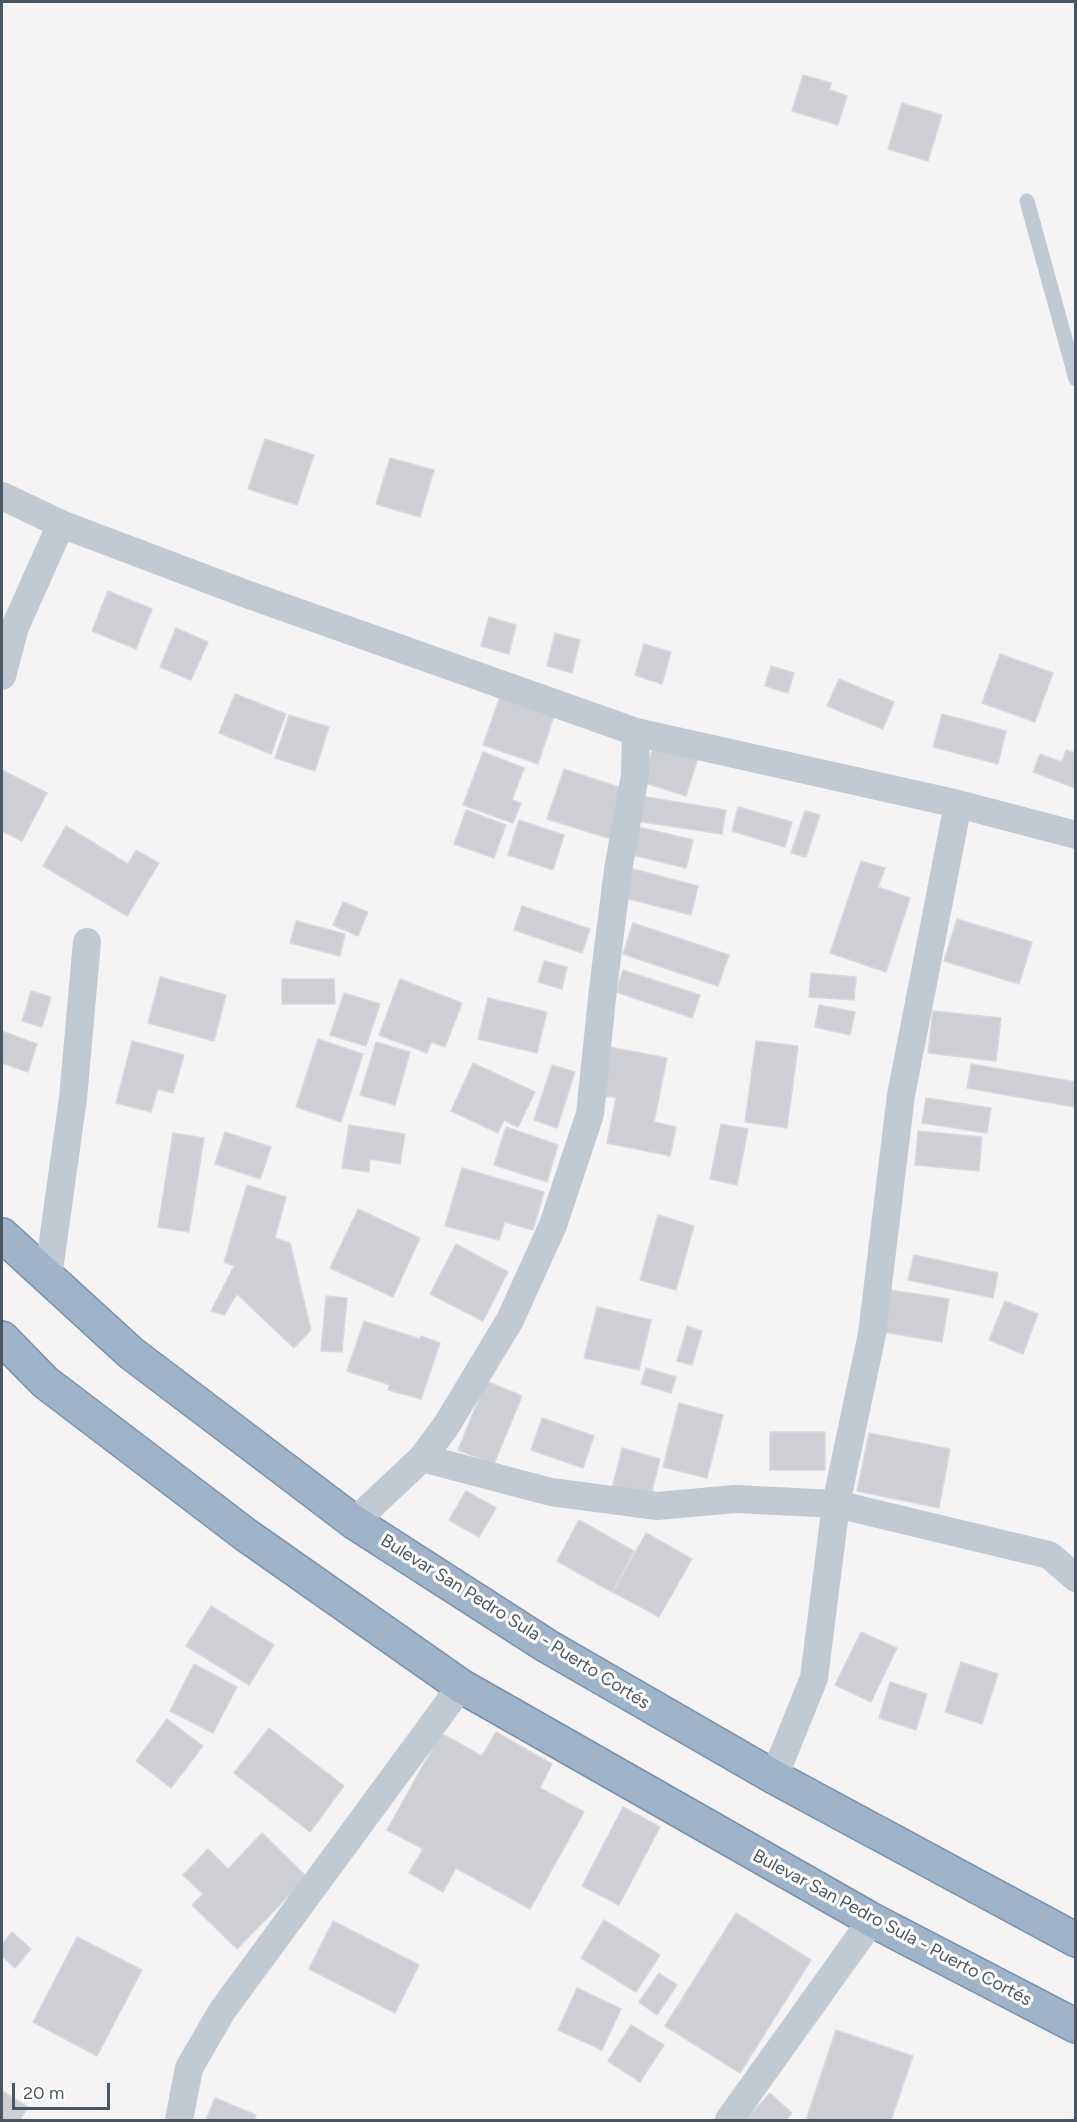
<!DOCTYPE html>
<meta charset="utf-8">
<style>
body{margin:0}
#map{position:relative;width:1077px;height:2122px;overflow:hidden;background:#f5f3f3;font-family:Figtree,sans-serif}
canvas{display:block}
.frame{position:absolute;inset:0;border:3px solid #4a5661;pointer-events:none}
.scale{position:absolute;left:12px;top:2083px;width:98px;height:27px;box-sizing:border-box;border:3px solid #4a5661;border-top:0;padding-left:8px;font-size:18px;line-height:21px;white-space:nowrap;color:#4a5661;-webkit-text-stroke:4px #fff;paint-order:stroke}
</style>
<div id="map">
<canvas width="1077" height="2122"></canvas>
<div class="frame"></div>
<div class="scale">20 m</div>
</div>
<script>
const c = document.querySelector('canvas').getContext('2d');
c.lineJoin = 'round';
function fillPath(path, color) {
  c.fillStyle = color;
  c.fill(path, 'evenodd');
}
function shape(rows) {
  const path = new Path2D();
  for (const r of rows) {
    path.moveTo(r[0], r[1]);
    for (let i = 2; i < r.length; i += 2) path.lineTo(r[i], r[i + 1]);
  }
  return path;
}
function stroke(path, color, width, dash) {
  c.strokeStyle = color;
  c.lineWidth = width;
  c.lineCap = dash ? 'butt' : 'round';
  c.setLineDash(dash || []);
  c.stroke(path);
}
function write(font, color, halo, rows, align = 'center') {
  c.font = font + ' Figtree,sans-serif';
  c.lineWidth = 6;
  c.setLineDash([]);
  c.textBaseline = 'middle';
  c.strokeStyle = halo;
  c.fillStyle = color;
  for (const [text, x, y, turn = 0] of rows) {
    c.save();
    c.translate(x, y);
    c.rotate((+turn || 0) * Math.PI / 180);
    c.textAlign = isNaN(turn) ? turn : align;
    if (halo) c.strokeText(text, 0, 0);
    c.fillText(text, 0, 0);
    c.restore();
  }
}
const building = shape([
 [803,75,831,83,830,90,847,96,838,125,792,111,803,75],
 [902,103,942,115,928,161,888,149,902,103],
 [265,439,314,455,297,505,248,489,265,439],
 [390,458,434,470,420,517,376,504,390,458],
 [108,591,152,609,136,649,92,631,108,591],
 [489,617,516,625,509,654,481,646,489,617],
 [176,628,208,642,191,680,160,667,176,628],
 [555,633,580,640,572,673,547,666,555,633],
 [644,644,671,652,662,684,635,675,644,644],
 [1000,654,1053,673,1035,722,982,703,1000,654],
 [771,666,794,673,788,693,765,686,771,666],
 [839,679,894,702,883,729,827,706,839,679],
 [235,694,286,714,271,754,219,733,235,694],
 [500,697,554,716,538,764,483,745,500,697],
 [942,714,1006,731,998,764,933,747,942,714],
 [289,715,329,727,315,771,275,758,289,715],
 [654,744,698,758,686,796,642,782,654,744],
 [1066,750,1076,753,1075,788,1033,772,1040,754,1062,762,1066,750],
 [483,752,524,768,512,800,521,803,513,823,463,805,483,752],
 [564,769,628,790,611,839,547,819,564,769],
 [2,770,47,793,22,841,2,831,2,770],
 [640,796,726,810,722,834,636,821,640,796],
 [738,807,792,822,785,847,732,831,738,807],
 [466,810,506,825,494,858,454,844,466,810],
 [805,811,820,815,806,857,791,853,805,811],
 [519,820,564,835,553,870,508,855,519,820],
 [66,826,128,864,136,850,159,863,127,916,43,866,66,826],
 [639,827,693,840,686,868,632,855,639,827],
 [861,861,885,868,878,887,910,898,886,972,830,953,861,861],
 [629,868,698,886,691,915,621,897,629,868],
 [343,902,368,912,358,936,333,925,343,902],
 [522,906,590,929,582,953,514,930,522,906],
 [957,919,1032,942,1019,984,944,961,957,919],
 [296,921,345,934,340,956,290,943,296,921],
 [633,923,729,955,718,986,623,954,633,923],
 [544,961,567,967,562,989,538,982,544,961],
 [623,970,700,995,692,1018,616,992,623,970],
 [811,973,856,977,854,1000,809,997,811,973],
 [160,977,226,995,214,1041,148,1023,160,977],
 [282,979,334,979,335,1004,282,1004,282,979],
 [400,979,462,1003,445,1047,431,1042,427,1053,379,1035,400,979],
 [31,991,51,997,42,1027,22,1021,31,991],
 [344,993,380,1004,366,1046,330,1035,344,993],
 [488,998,547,1012,537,1053,478,1039,488,998],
 [819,1005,855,1012,850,1035,815,1027,819,1005],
 [933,1011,1001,1018,996,1061,928,1053,933,1011],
 [2,1031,37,1044,28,1072,2,1063,2,1031],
 [318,1039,363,1054,341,1122,296,1107,318,1039],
 [132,1041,184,1055,173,1093,158,1089,151,1112,116,1103,132,1041],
 [756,1041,798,1046,787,1128,745,1122,756,1041],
 [376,1042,410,1052,395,1105,360,1095,376,1042],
 [610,1047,667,1058,654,1122,676,1127,670,1156,607,1143,616,1098,601,1095,610,1047],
 [473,1063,535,1092,518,1127,504,1120,498,1133,451,1111,473,1063],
 [971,1064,1076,1082,1074,1107,967,1088,971,1064],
 [552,1065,575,1072,557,1128,534,1120,552,1065],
 [926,1098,991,1108,987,1133,922,1123,926,1098],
 [721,1124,748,1129,737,1185,710,1179,721,1124],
 [349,1125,405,1134,400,1164,370,1159,369,1172,342,1168,349,1125],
 [506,1127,558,1145,547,1182,494,1165,506,1127],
 [918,1131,982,1137,979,1171,915,1165,918,1131],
 [225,1132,271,1147,260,1179,215,1164,225,1132],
 [173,1133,204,1138,189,1232,158,1227,173,1133],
 [462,1168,544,1192,533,1230,505,1222,499,1240,445,1226,462,1168],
 [247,1185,286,1197,275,1238,290,1243,311,1330,294,1348,237,1294,224,1315,211,1311,234,1266,224,1262,247,1185],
 [358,1209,420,1238,393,1297,330,1268,358,1209],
 [658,1215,694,1226,676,1290,640,1280,658,1215],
 [456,1244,508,1272,483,1321,430,1294,456,1244],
 [914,1255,998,1273,993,1298,908,1280,914,1255],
 [890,1290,949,1299,942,1342,883,1332,890,1290],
 [326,1296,347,1298,342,1352,321,1351,326,1296],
 [1005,1301,1038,1314,1023,1354,989,1340,1005,1301],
 [597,1307,651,1320,639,1370,584,1358,597,1307],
 [364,1321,420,1339,421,1336,440,1343,421,1399,388,1390,390,1385,347,1371,364,1321],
 [687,1326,702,1331,692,1365,677,1361,687,1326],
 [646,1368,676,1377,671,1393,641,1384,646,1368],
 [486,1381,522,1396,494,1464,458,1450,486,1381],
 [679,1403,723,1415,707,1478,663,1467,679,1403],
 [542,1418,594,1436,583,1468,531,1450,542,1418],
 [770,1432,825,1432,825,1470,770,1470,770,1432],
 [869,1433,950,1449,939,1508,857,1491,869,1433],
 [622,1448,660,1459,650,1499,612,1489,622,1448],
 [466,1491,496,1508,479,1537,449,1520,466,1491],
 [579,1520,634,1551,612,1592,557,1561,579,1520],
 [646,1533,692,1559,659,1617,613,1592,646,1533],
 [211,1606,274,1645,249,1685,186,1646,211,1606],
 [861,1632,897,1648,871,1702,835,1685,861,1632],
 [961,1662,998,1674,982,1724,945,1712,961,1662],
 [194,1664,237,1687,213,1733,170,1711,194,1664],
 [890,1682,927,1694,916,1730,879,1718,890,1682],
 [167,1719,203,1746,171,1788,136,1761,167,1719],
 [269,1728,344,1786,310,1832,234,1773,269,1728],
 [496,1732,552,1764,540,1788,584,1812,530,1909,456,1868,443,1892,409,1873,423,1849,387,1830,441,1733,482,1756,496,1732],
 [623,1807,660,1827,619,1905,582,1886,623,1807],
 [262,1833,307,1877,237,1949,192,1905,203,1894,183,1875,208,1849,228,1869,262,1833],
 [736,1913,811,1960,740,2073,665,2026,736,1913],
 [604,1920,660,1955,636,1992,581,1958,604,1920],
 [333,1921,419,1965,395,2013,309,1969,333,1921],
 [12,1932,31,1949,15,1968,2,1956,2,1944,12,1932],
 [77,1937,142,1970,97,2056,33,2022,77,1937],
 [659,1973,677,1985,657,2015,639,2002,659,1973],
 [577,1988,621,2009,602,2050,558,2030,577,1988],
 [631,2025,664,2045,640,2082,608,2061,631,2025],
 [836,2030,913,2056,891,2120,806,2120,836,2030],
 [2,2091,28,2107,20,2120,2,2120,2,2091],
 [770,2093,792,2113,786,2120,745,2120,770,2093],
 [215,2098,256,2115,254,2120,206,2120,215,2098]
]);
fillPath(building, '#cdcfd5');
stroke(building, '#d7d9de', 1.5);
const trunk = shape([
 [2,1235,131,1353,354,1522,547,1646,774,1777,1076,1940],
 [2,1338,45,1382,246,1535,461,1686,872,1920,1076,2026]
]);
stroke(trunk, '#7690ad', 36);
stroke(shape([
 [1027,201,1076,379]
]), '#c1cad2', 15);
stroke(shape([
 [2,496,61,524,249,595,636,732,958,804,1076,835],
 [2,676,15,627,61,524],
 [48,1277,73,1098,87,942],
 [422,1458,551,1492,657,1506,735,1499,836,1504,1049,1555,1076,1578],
 [354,1522,422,1458,446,1426,510,1320,553,1225,590,1114,603,989,618,870,635,775,636,732],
 [774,1777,814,1678,836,1504,872,1334,901,1095,958,804],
 [179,2120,189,2068,222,2011,461,1686],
 [729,2120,872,1920]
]), '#c1cad2', 28);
stroke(trunk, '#9fb4c9', 33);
write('18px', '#4a5661', '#fff', [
 ["Bulevar San Pedro Sula - Puerto Cortés",515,1622,32],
 ["Bulevar San Pedro Sula - Puerto Cortés",892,1928,28]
]);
</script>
